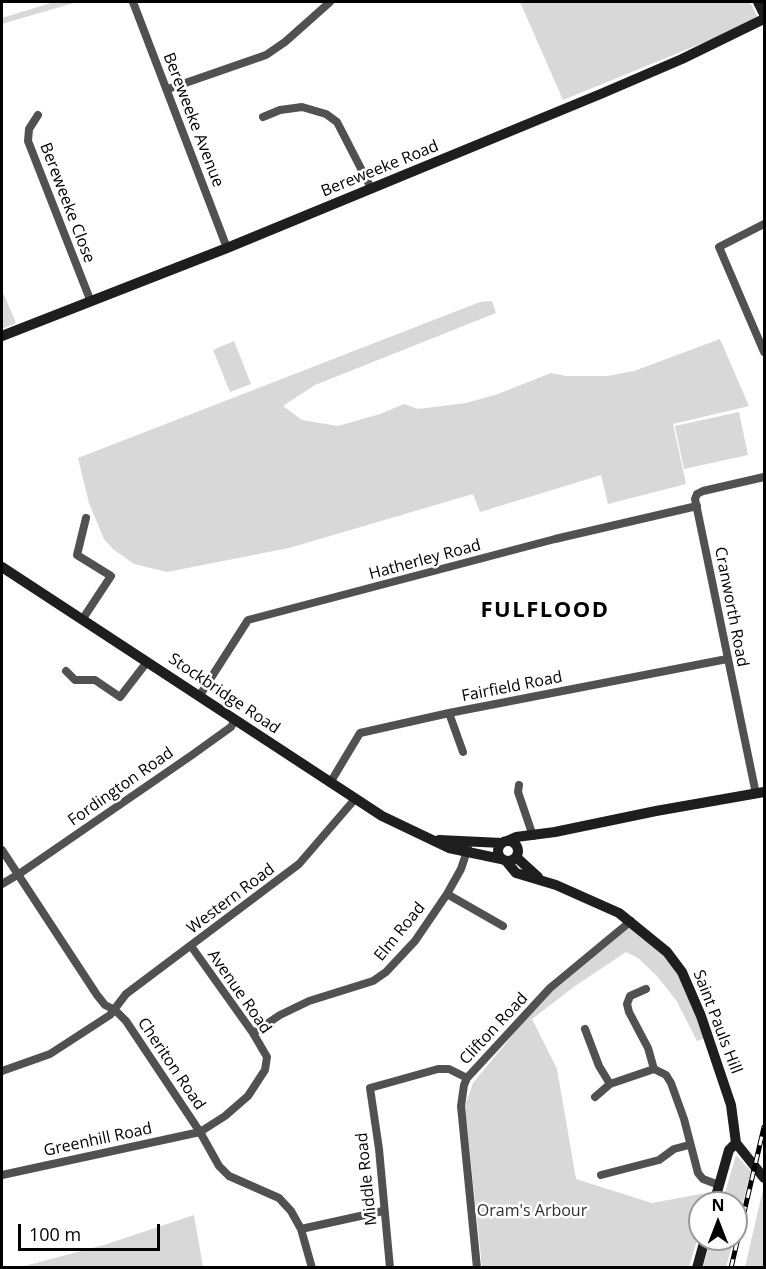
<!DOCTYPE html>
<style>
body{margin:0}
#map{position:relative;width:766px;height:1269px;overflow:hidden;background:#fff;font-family:"Open Sans",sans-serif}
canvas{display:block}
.frame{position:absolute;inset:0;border:3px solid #000;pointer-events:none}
.north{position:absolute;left:688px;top:1191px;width:60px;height:60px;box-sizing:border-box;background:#fff;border:2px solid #999;border-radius:50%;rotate:0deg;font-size:16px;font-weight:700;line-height:24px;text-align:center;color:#000}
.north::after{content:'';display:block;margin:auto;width:21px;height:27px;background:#000;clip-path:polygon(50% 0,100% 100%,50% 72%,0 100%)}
.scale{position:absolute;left:18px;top:1224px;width:142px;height:27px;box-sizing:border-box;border:3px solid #000;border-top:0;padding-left:8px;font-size:18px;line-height:21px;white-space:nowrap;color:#000;-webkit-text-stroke:4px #fff;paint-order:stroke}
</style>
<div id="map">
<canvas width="766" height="1269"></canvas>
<div class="frame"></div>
<div class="north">N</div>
<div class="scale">100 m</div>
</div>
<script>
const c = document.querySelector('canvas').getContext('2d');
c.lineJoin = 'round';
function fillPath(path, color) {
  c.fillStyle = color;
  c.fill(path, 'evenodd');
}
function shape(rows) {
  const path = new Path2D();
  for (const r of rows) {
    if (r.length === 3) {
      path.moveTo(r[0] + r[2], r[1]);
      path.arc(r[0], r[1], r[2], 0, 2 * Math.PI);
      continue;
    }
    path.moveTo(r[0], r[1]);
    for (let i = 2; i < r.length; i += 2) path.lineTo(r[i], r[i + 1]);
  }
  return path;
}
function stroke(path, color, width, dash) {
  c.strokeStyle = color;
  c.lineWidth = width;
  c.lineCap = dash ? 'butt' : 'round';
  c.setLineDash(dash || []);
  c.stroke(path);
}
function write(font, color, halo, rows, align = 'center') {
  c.font = font + ' "Open Sans",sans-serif';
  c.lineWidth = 5;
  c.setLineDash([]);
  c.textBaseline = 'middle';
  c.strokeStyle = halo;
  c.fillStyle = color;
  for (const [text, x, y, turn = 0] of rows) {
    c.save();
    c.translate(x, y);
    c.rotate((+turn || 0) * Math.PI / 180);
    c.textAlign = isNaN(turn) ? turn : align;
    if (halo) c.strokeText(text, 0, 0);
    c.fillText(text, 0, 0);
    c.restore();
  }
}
fillPath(shape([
 [54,2,77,2,2,24,2,18],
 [520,2,750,2,759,20,563,100],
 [2,290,16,323,2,329],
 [492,301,496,313,315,385,283,406,302,420,338,426,380,414,404,404,418,409,466,403,498,394,551,373,566,376,607,376,634,371,720,339,749,406,673,424,686,484,608,504,601,475,480,512,473,494,289,548,167,572,134,564,113,549,104,539,89,503,78,458,480,302],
 [234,341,251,384,230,392,213,350],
 [739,412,748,455,684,469,675,426],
 [629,926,666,954,677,971,706,1038,697,1041,676,1000,657,976,638,958,626,952,575,986,532,1019,557,1069,576,1179,652,1203,711,1192,708,1203,700,1203,700,1230,689,1267,482,1267,465,1105,473,1083,534,1009,554,988],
 [736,1155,751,1171,736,1229,736,1203,722,1203],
 [764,1185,764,1261,763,1267,745,1267],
 [194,1215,203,1267,21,1267,107,1244],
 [711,1239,734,1239,726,1267,703,1267]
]), '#d8d8d8');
stroke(shape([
 [133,2,227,248],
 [168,89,266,55,285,42,330,2],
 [38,115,29,129,28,141,91,302],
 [263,117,280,110,302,107,326,114,337,122,371,188],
 [764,224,719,247,764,352],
 [82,620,111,576,77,555,86,518],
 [66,671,75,680,95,680,120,697,147,662],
 [200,695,248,620,555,539,697,506],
 [449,713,463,752],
 [330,783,360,733,449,713,727,659],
 [519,785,518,792,533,836],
 [756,794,695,499,697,494,703,491,764,477],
 [2,850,97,995,105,1005,115,1010,126,1021,200,1132,219,1166,229,1176,279,1198,291,1211,301,1229,312,1268],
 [2,884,19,874,192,755,231,727,235,720],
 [447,894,503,926],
 [646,989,630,996,627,1004,629,1012,648,1048,654,1069,666,1075,671,1083,684,1119,698,1173,703,1179,719,1185],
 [585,1029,599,1066,610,1084],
 [253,1033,280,1015,309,1001,373,981,386,972,415,941,447,894,461,869,468,848],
 [2,1071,50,1054,110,1015,126,994,299,864,355,799],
 [595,1097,610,1084,654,1069],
 [2,1175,200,1132,225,1116,248,1096,265,1070,267,1057,253,1033,191,946],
 [601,1175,659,1160,674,1149,689,1145],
 [301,1229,383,1211],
 [390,1268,379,1149,370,1088,438,1069,449,1069,467,1078],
 [477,1268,461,1106,464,1085,467,1078,550,988,631,921]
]), '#515151', 8);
stroke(shape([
 [758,2,764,14],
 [2,336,227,248,603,93,682,59,764,19],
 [2,567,382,816,449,848,501,859],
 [439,840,502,843],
 [508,851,10],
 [507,841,516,837,555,832,656,811,764,792],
 [516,857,538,877],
 [507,862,516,873,556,885,619,913,667,952,682,972,701,1016,731,1105,736,1143,764,1178],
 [714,1203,729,1150,736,1143],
 [697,1268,705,1239]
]), '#1e1e1e', 10);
const rail = shape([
 [731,1268,764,1127]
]);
stroke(rail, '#000', 5);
stroke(rail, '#fff', 3, [9]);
write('16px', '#000', '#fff', [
 ["Bereweeke Avenue",193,120,69],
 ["Bereweeke Road",380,169,-22],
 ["Bereweeke Close",67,203,69],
 ["Hatherley Road",425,560,-15],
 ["Cranworth Road",731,607,79],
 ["Fairfield Road",512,687,-11],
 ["Stockbridge Road",224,694,34],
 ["Fordington Road",121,787,-35],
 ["Western Road",231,899,-37],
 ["Elm Road",400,932,-51],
 ["Avenue Road",239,992,55],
 ["Saint Pauls Hill",717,1022,69],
 ["Clifton Road",494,1029,-47],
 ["Cheriton Road",171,1064,56],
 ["Greenhill Road",98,1140,-12],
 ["Middle Road",367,1179,-96]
]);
write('16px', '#2f2f2f', '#fff', [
 ["Oram's Arbour",532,1211]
]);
c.letterSpacing = '1.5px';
write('bold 22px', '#000', '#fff', [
 ["FULFLOOD",545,611]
]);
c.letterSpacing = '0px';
</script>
